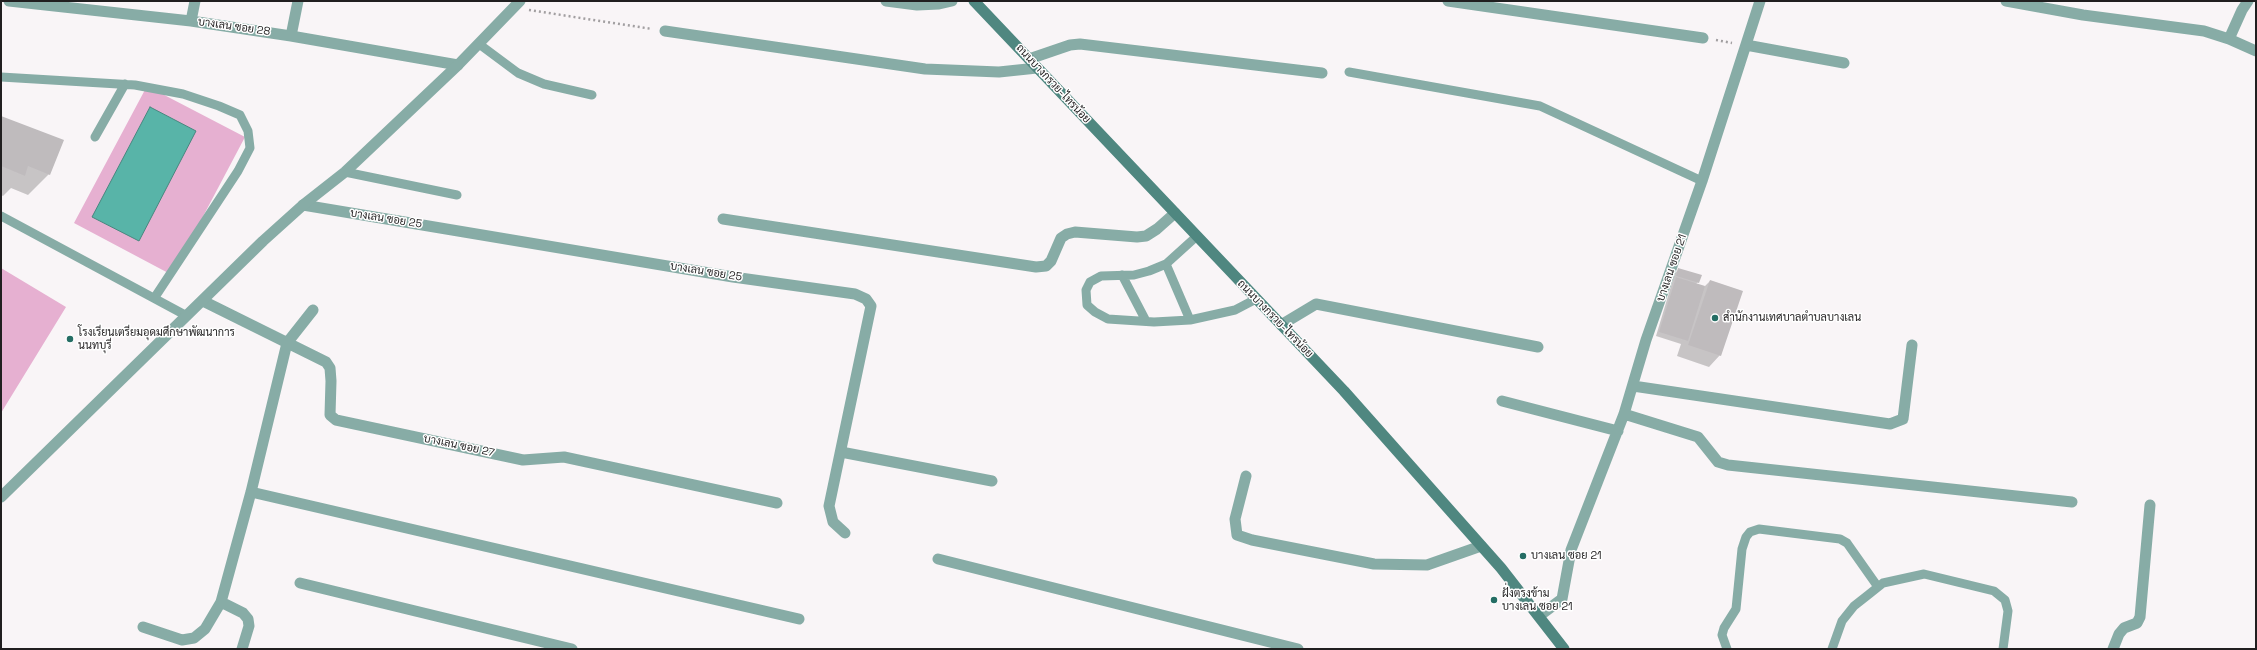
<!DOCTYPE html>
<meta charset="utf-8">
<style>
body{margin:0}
#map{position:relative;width:2257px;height:650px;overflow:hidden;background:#f9f5f7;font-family:"Space Grotesk",sans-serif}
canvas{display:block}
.frame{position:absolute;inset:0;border:2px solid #211f20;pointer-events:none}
</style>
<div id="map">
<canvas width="2257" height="650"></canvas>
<div class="frame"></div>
</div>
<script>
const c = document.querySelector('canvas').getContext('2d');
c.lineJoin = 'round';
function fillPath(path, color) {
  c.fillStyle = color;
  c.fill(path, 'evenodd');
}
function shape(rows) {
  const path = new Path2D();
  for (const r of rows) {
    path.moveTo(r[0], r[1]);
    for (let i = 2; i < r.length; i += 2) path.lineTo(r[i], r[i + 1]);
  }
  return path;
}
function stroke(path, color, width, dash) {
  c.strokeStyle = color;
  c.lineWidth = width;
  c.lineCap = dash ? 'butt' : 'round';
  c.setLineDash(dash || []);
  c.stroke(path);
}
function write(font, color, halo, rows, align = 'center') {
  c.font = font + ' "Space Grotesk",Sarabun,sans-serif';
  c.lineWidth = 3;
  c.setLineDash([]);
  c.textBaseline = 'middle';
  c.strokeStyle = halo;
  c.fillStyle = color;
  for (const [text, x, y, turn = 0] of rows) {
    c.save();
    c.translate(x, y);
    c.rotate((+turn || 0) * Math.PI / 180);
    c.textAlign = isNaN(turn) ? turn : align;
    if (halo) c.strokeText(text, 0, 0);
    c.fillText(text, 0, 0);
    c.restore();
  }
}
fillPath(shape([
 [147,86,245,137,172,275,74,223],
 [1,268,66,307,1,413]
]), '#e6b0d1');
const water = shape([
 [150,107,196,131,139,241,92,217,150,107]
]);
fillPath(water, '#58b4a8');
stroke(water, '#48877f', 1);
fillPath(shape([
 [1,117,49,174,28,195,11,188,3,196,1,195],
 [1679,269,1698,282,1696,284,1704,287,1710,281,1720,355,1709,367,1677,356,1681,344,1656,336,1675,273]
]), '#0003');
fillPath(shape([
 [1,116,64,140,50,175,28,166,25,176,1,166],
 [1678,268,1702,275,1699,283,1676,276],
 [1676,277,1705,286,1688,341,1659,332],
 [1710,280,1743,291,1721,356,1688,345]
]), '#bfbbbd');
stroke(shape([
 [529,10,652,29],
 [1716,40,1732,43]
]), '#a29fa1', 2.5, [2, 3]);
stroke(shape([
 [479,44,518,73,544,84,592,95],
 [1349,72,1540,106,1702,181],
 [1,77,135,85,183,94,219,106,240,115,248,131,250,148,238,171,155,297],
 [95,137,125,84],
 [345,172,457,195],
 [1,216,187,316],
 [1197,236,1166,264,1149,271,1134,275,1101,276,1090,282,1086,290,1087,305,1095,312,1108,319,1154,322,1190,320,1235,310,1256,299],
 [1166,264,1190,320],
 [1122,275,1146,321],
 [1727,649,1722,635,1724,628,1736,609,1742,549,1746,537,1750,532,1759,529,1840,539,1847,543,1878,587],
 [1832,649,1842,621,1854,606,1868,595,1883,583,1924,574,1994,591,2005,600,2008,611,2003,649]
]), '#87aca6', 9);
stroke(shape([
 [9,1,191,21,291,36,458,65],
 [886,1,917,5,939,4,952,1],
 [1448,1,1703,38],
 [2006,1,2083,15,2204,31,2229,39,2256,51],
 [191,21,195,1],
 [665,31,925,69,999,72,1037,68],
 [291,36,298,1],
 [2229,39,2242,10,2248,1],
 [1746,45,1844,63],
 [1029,59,1070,45,1080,44,1322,73],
 [303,205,733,277,855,294,866,299,871,306,829,506,833,522,845,533],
 [723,219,1036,267,1046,266,1051,261,1061,238,1067,234,1075,232,1137,237,1146,236,1157,229,1175,213],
 [203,301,326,362,330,368,331,381,330,415,336,420,523,460,564,457,777,503],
 [1281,325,1316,304,1538,347],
 [1633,386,1890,424,1903,419,1912,345],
 [1502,401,1618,431],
 [1624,414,1698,437,1718,462,1728,465,2072,502],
 [841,452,992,481],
 [1246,476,1235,519,1237,535,1252,540,1374,564,1427,565,1481,546],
 [251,492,799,619],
 [938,559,1298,649],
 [300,583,572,649],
 [221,602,243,613,248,619,249,626,242,649],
 [1539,616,1562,599,1571,550,1624,414,1646,340,1702,181,1760,1],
 [143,627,182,640,194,638,205,629,221,602,251,492,287,343,313,310],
 [2113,649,2119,634,2124,628,2137,623,2140,617,2150,505]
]), '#87aca6', 11);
stroke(shape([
 [1,497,263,241,303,205,345,172,458,65,520,1]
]), '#87aca6', 11);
stroke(shape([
 [974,1,1344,391,1501,568,1564,649]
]), '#4f8780', 11);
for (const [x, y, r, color] of [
 [1715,318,4,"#246d64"],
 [70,339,4,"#246d64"],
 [1523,556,4,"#246d64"],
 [1494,600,4,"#246d64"]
]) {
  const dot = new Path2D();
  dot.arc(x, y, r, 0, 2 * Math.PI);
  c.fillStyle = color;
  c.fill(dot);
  stroke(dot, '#fff', 1.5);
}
write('11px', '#211f20', '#fff', [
 ["บางเลน ซอย 28",234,27,8],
 ["ถนนบางกรวย-ไทรน้อย",1053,84,47],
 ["บางเลน ซอย 25",386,219,9],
 ["บางเลน ซอย 21",1672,268,-71],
 ["บางเลน ซอย 25",706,272,9],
 ["ถนนบางกรวย-ไทรน้อย",1275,319,46],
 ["บางเลน ซอย 27",459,446,12]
]);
write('11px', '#211f20', '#fff', [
 ["สำนักงานเทศบาลตำบลบางเลน",1723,318],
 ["โรงเรียนเตรียมอุดมศึกษาพัฒนาการ",78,333],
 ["นนทบุรี",78,346],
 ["บางเลน ซอย 21",1531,556],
 ["ฝั่งตรงข้าม",1502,594],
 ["บางเลน ซอย 21",1502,607]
], 'left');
</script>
